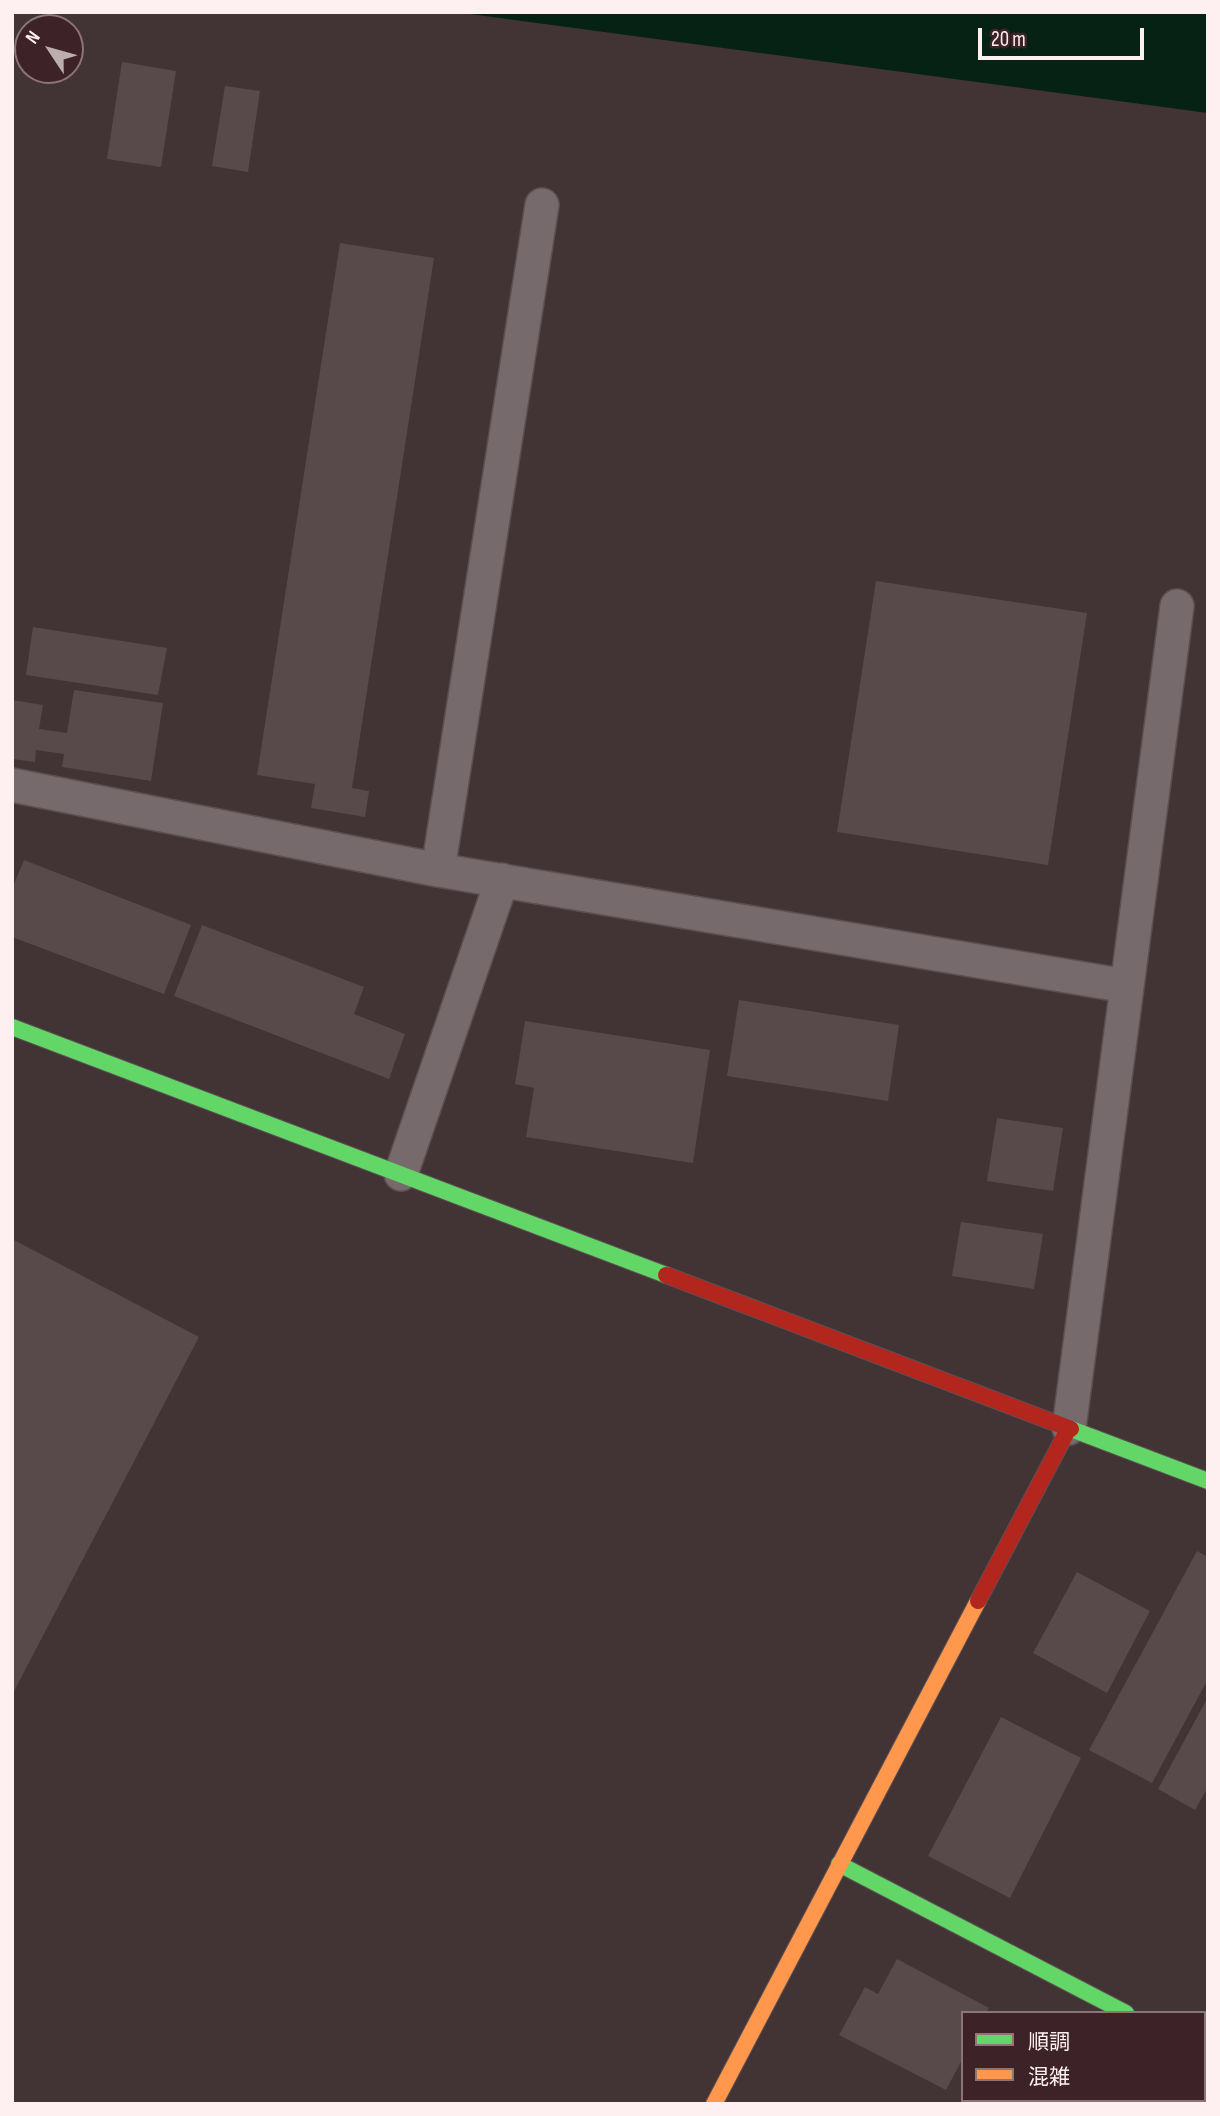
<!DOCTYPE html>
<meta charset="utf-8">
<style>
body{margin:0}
#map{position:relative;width:1220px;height:2116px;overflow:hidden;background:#423335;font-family:"Sofia Sans Condensed","Noto Sans JP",sans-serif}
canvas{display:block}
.frame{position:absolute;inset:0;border:14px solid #feeff1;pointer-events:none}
.legend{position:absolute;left:961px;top:2011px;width:245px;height:91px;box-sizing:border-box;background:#3d2327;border:2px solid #8a7578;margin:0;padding:9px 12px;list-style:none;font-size:21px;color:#feeff1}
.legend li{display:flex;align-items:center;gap:14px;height:35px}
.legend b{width:35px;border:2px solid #8a7578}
.north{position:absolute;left:14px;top:14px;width:70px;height:70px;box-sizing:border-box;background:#3d2327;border:2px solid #8a7578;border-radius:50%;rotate:306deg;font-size:19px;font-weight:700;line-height:28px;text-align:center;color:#feeff1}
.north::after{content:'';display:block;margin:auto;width:24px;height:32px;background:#bcadaf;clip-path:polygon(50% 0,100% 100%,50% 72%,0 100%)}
.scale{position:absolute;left:978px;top:28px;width:166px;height:32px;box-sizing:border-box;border:4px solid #feeff1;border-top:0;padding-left:9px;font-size:21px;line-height:24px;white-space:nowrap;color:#feeff1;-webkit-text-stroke:5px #3d2327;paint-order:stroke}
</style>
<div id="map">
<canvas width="1220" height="2116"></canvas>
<div class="frame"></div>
<ul class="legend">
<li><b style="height:9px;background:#63d668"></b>順調</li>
<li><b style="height:9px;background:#ff974d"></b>混雑</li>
</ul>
<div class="north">N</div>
<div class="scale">20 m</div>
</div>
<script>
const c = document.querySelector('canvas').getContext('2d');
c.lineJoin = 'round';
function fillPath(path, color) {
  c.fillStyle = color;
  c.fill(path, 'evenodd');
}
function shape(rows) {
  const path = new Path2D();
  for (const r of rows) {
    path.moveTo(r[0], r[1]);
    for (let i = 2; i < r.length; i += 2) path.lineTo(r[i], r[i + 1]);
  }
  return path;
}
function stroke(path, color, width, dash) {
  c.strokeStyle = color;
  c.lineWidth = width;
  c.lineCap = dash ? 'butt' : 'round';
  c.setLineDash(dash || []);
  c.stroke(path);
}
fillPath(shape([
 [455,12,1208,12,1208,113]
]), '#062215');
fillPath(shape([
 [122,62,176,71,161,167,107,159],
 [225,86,260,91,248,172,212,166],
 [340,243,434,258,352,788,369,791,365,817,311,808,315,784,257,775],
 [876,581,1087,613,1048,865,837,832],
 [33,627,167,648,158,695,26,675],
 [74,690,163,703,151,781,62,767,64,754,36,750,35,762,12,759,12,700,43,705,39,729,67,733],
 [24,860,191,925,164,994,12,937,12,889],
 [202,925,364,987,354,1014,405,1034,389,1079,174,996],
 [739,1000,899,1025,888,1101,727,1076],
 [525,1021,710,1050,693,1163,526,1137,534,1088,515,1084],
 [997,1118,1063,1128,1053,1191,987,1181],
 [961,1222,1043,1234,1034,1289,952,1276],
 [12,1239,199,1337,12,1695],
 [1197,1551,1208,1557,1208,1679,1152,1783,1089,1750],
 [1077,1572,1150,1611,1107,1693,1033,1653],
 [1208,1697,1208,1787,1195,1810,1158,1789],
 [1001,1717,1081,1758,1010,1898,928,1856],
 [897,1959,989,2008,986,2013,963,2013,963,2058,946,2090,839,2035,865,1987,878,1994],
 [1015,2100,1173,2100,1179,2104,1014,2104]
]), '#58494b');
const lane = shape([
 [12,785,438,870,1126,986],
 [438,870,542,205],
 [401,1174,502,880],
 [1069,1428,1177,606]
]);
const fast = shape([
 [12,1027,666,1275],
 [1071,1429,1208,1481],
 [839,1864,1126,2013],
 [1204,2054,1208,2056]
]);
const slow = shape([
 [714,2104,978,1601]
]);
const jam = shape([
 [666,1275,1071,1429],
 [978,1601,1069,1428]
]);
stroke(lane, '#5c4f51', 36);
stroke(fast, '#5c4f51', 18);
stroke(slow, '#5c4f51', 18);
stroke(jam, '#5c4f51', 18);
stroke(lane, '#776a6c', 33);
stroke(fast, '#63d668', 16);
stroke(slow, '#ff974d', 16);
stroke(jam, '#b3261e', 16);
</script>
